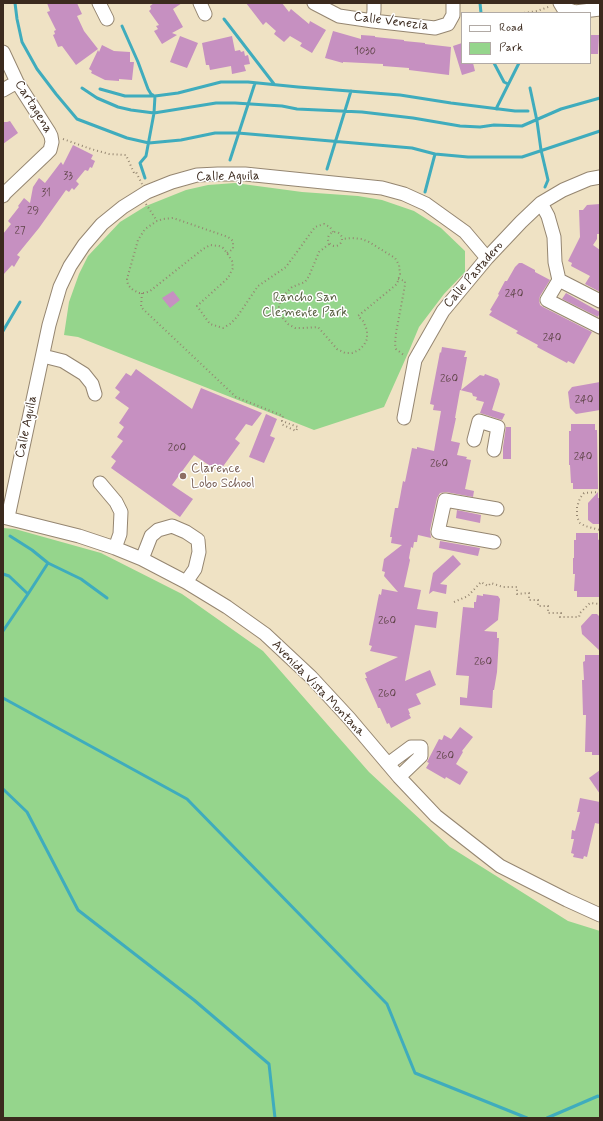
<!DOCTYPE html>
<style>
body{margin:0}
#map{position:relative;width:603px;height:1121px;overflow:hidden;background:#efe2c4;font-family:Mynerve,sans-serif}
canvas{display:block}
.frame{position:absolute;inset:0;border:4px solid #3b2a1e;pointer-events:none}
.legend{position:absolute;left:461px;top:12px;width:130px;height:52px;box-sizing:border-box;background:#fff;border:1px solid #b1aaa5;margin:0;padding:5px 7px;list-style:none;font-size:12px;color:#3b2a1e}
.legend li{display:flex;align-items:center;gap:8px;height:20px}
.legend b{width:20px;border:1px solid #b1aaa5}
</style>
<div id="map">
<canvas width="603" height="1121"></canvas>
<div class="frame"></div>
<ul class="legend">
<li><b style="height:5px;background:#fff"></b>Road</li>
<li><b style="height:11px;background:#95d58c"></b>Park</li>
</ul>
</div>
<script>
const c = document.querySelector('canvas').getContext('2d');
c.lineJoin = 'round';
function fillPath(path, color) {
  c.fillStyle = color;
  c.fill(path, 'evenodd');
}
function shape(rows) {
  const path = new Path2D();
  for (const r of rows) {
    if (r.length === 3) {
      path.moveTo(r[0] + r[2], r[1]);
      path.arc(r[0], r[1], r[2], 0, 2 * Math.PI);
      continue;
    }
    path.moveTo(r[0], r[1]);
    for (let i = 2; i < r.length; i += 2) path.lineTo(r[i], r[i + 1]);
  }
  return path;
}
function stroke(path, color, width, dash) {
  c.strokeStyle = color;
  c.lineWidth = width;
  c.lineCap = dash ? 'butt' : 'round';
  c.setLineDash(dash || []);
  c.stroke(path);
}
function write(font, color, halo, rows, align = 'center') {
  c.font = font + ' Mynerve,sans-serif';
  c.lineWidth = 3;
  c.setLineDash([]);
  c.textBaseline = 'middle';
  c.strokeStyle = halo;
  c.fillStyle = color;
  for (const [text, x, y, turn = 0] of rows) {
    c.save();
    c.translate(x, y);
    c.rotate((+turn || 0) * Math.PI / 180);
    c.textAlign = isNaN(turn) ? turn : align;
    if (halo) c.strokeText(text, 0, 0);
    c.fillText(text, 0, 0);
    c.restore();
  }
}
fillPath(shape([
 [235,183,302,192,358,196,382,200,414,211,441,228,465,251,465,272,444,294,419,327,409,351,384,407,314,430,78,337,64,335,69,302,79,274,88,256,120,222,146,206,186,190,208,185],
 [3,528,15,529,101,553,182,594,263,651,369,772,450,847,568,921,600,931,600,1118,3,1118]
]), '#95d58c');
stroke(shape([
 [15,3,17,19,22,42,37,69,56,94,77,119,127,138,149,143,181,140,215,133,238,133,412,148,435,154,468,157,522,157,600,131],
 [480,3,481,13],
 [224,19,274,84],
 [122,26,138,62,148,89,151,94,153,95],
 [494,63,504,82,508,84],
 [82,88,97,98,118,107,131,110,154,113,216,103,235,103,282,106,297,109,362,112,413,118,460,126,480,127,494,125,522,126,561,109,600,98],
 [530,88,537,121,541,150,548,180,545,187],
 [100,89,125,96,155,96,178,93,221,82,248,82,298,87,400,95,451,103,515,111,528,111],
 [496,109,519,63],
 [230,160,255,83],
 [327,169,351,91],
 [145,178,140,163,146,156,154,113,155,96],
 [425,192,435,154],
 [3,331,20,302],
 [10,536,32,550,48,563,81,579,107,598],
 [3,574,9,576,28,594],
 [3,631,28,594,48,563],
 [3,698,187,799,387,1004,415,1073,527,1118],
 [3,789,27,812,78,910,194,1000,269,1064,275,1118],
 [547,1118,598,1096,600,1097]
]), '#3facbd', 3);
fillPath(shape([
 [47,3,77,3,82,14,77,16,84,31,98,49,76,65,62,46,58,47,53,35,55,34,54,31,56,30,47,12,50,11],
 [154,3,182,3,173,9,183,27,172,33,177,35,162,44,154,31,158,29,156,26,159,25,149,11,151,9,150,6],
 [246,3,282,3,289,12,291,9,309,24,310,21,326,30,312,53,300,46,302,43,290,36,284,42,274,34,276,31,266,22,263,25],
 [333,31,361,39,361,35,375,36,375,37,404,40,404,41,425,43,425,44,451,47,449,75,409,70,409,68,383,66,383,64,343,62,343,63,325,58],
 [590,35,599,35,598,54,590,54],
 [180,36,198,43,187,68,170,62],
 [232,36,235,51,240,50,241,52,244,51,245,56,248,55,250,64,244,65,246,71,232,74,231,66,210,70,209,65,206,65,202,43],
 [462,43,462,63,473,63,475,71,462,75,453,46],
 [102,45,114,51,130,52,130,62,134,62,132,80,119,79,119,81,105,80,91,73,92,71,89,69,98,50,99,52],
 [10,121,18,133,3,144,3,122,7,122],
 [73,145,93,155,91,159,95,161,92,168,90,167,88,171,85,170,76,181,79,184,74,190,72,188,69,192,66,190,39,228,17,255,20,257,14,267,12,265,3,275,3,234,11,224,8,221,19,207,18,206,24,198,30,203,33,187,39,178,45,183,61,162,63,165],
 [600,204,600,234,597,234,597,239,593,245,600,250,600,292,585,284,590,276,571,266,572,263,568,261,580,237,579,210,583,210,587,205],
 [519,263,522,263,535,270,535,272,550,280,540,296,539,300,540,305,543,307,592,332,574,364,568,361,567,363,537,347,538,345,516,333,518,331,489,315,492,311,490,310,499,295,498,294,505,281,507,281,515,267],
 [173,291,180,300,170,308,162,298],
 [566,293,600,312,598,317,562,299],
 [442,347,466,351,464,357,467,357,461,390,480,375,484,376,485,374,498,379,500,384,492,410,505,414,502,420,480,413,484,402,476,400,477,397,473,396,472,393,460,390,455,418,456,418,451,441,460,443,457,455,467,457,466,459,471,460,465,489,474,491,473,497,446,492,440,493,437,498,430,530,431,538,418,535,417,542,414,542,413,548,411,547,409,558,410,560,404,587,421,590,417,609,438,612,436,628,415,625,405,681,430,670,436,685,416,694,421,704,408,709,410,714,409,714,411,718,391,728,389,723,387,724,380,708,378,708,377,705,365,678,367,678,365,673,398,657,370,651,372,646,369,645,379,594,381,595,382,589,398,592,384,576,385,572,382,571,384,559,402,545,391,543,392,537,390,537,395,508,398,508,403,481,405,482,412,448,417,449,417,447,434,451,441,411,433,410,434,405,430,404,440,352,441,353],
 [136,369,192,409,201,388,262,413,252,426,246,424,235,439,240,443,219,472,194,455,172,485,193,499,180,517,111,468,116,461,111,457,123,441,117,437,124,427,119,423,129,408,115,398,120,392,115,388,126,373,131,376],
 [600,382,600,410,576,414,570,408,568,392,572,387],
 [266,414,277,419,270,436,275,438,264,463,249,457],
 [571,424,595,424,595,430,597,430,598,489,573,489,573,483,571,483,570,465,569,465,569,431,571,431],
 [506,427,511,427,511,459,503,459,503,447],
 [598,492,598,498,600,498,600,524,593,524,588,520,588,503],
 [457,510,481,515,480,523,456,518],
 [576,533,598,533,598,540,600,539,600,592,599,592,599,597,577,597,577,591,574,591,575,574,573,574,573,558,574,558,574,540,576,540],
 [440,541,480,548,478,556,439,548],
 [453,555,461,564,440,584,447,585,446,594,433,591,429,594,433,573],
 [483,594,498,596,500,599,498,620,484,631,497,632,497,638,499,638,497,672,494,690,493,690,492,708,460,705,460,697,467,698,469,676,456,675,463,607,474,608,474,602,476,602,477,595,483,596],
 [592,614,597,614,600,617,600,651,582,634,581,626],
 [585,655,600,655,600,755,592,755,592,752,585,752,586,715,583,715,582,680,584,680,583,662,585,661],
 [460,727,473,737,462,751,463,752,456,764,468,772,460,785,446,777,445,779,426,768,429,763,427,762,439,739,442,740,444,735,451,739],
 [600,770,600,794,589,778],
 [580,798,600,802,600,824,595,823,587,857,584,856,583,859,573,857,574,854,571,853,574,839,571,839,572,830,575,831,580,812,577,812]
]), '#c690c1');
const minor = shape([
 [99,3,107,19],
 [200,3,205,14],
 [314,3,339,16,373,21,435,28,448,24,453,15,453,3],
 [560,3,563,8,575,12,600,9],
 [373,21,374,10,374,3],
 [3,52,17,82,49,132,51,136,52,142,50,150,47,153,5,193,3,196],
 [3,90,17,82],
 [541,203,548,216,554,237,555,262,559,280,600,301],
 [559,280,547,300,600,327],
 [43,356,63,361,84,374,92,384,95,394],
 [404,418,415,360,443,311,487,258,521,222,541,203,563,190,589,179,600,177],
 [474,440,479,421,498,427,494,450],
 [100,483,116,502,121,512,120,534,115,548],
 [3,517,79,536,115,548,142,559,186,582,227,607,265,634,311,677,349,718,399,777,436,816,500,866,567,900,600,915],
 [8,517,49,325,60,287,70,266,84,245,102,224,123,207,147,192,172,182,197,175,218,174,245,174,382,188,404,194,426,204,465,232,487,258],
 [494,542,438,532,445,500,497,509],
 [142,559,151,536,158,530,172,526,186,532,198,540,199,552,195,569,186,582],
 [388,764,411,747,421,747,421,756,399,777]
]);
stroke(minor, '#958671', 15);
stroke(shape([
 [524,13,537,11,551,6],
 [63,139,91,149,109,154,126,155,134,173,136,172,142,184],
 [146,204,157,221],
 [335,239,7],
 [329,244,319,252,309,276,305,282,292,287,287,292,281,299,279,307,282,317,288,324,295,328,304,328,318,327,337,349,345,353,352,353,359,350,364,345,367,339,367,330,363,321,358,316,397,284,400,274,399,265,395,258,369,242,362,239,352,238,342,239],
 [227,253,233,249,233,241,228,237,173,218,163,219,157,221,145,229,138,240,127,279,128,285,133,290,139,293,145,293,150,291,203,249,210,245,219,246,223,248,227,253,232,261,233,268,228,278,197,306,210,324,223,328,230,324,237,317,258,286,286,267,315,227,324,224,330,227,333,232],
 [398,279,405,281,405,285,396,333,395,344,396,349,405,356],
 [142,293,141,307,144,310,236,397,283,416,282,421,298,427,296,431,281,424],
 [600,492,584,493,580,498,577,507,577,517,580,523,585,526,600,530],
 [454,602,468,596,481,582,488,586,491,583,503,587,517,587,517,594,529,593,529,600,538,600,538,606,548,606,548,613,561,613,560,617,579,617,580,613,590,603,600,604]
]), '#958671', 2, [1, 3]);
stroke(minor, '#fff', 13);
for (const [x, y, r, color] of [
 [183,476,4,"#8d6e63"]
]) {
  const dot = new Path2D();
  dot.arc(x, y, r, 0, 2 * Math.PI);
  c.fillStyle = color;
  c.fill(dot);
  stroke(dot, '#fff', 1.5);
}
write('11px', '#5e4447', null, [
 ["1030",365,52],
 ["33",68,177],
 ["31",46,194],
 ["29",33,212],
 ["27",20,232],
 ["240",514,295],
 ["240",552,339],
 ["260",449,380],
 ["240",584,401],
 ["200",177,449],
 ["240",583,458],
 ["260",439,465],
 ["260",387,622],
 ["260",483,663],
 ["260",387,695],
 ["260",445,757]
]);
write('13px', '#3b2a1e', '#fff', [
 ["Calle Venezia",391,22,7],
 ["Cartagena",33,107,58],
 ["Calle Aguila",228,177,-1],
 ["Calle Pastadero",474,275,-49],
 ["Calle Aguila",27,427,-78],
 ["Avenida Vista Montana",318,689,46]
]);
write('13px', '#565d3f', '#fff', [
 ["Rancho San",305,298],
 ["Clemente Park",305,313]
]);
write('13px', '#785e54', '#fff', [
 ["Clarence",191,469],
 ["Lobo School",191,484]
], 'left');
</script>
